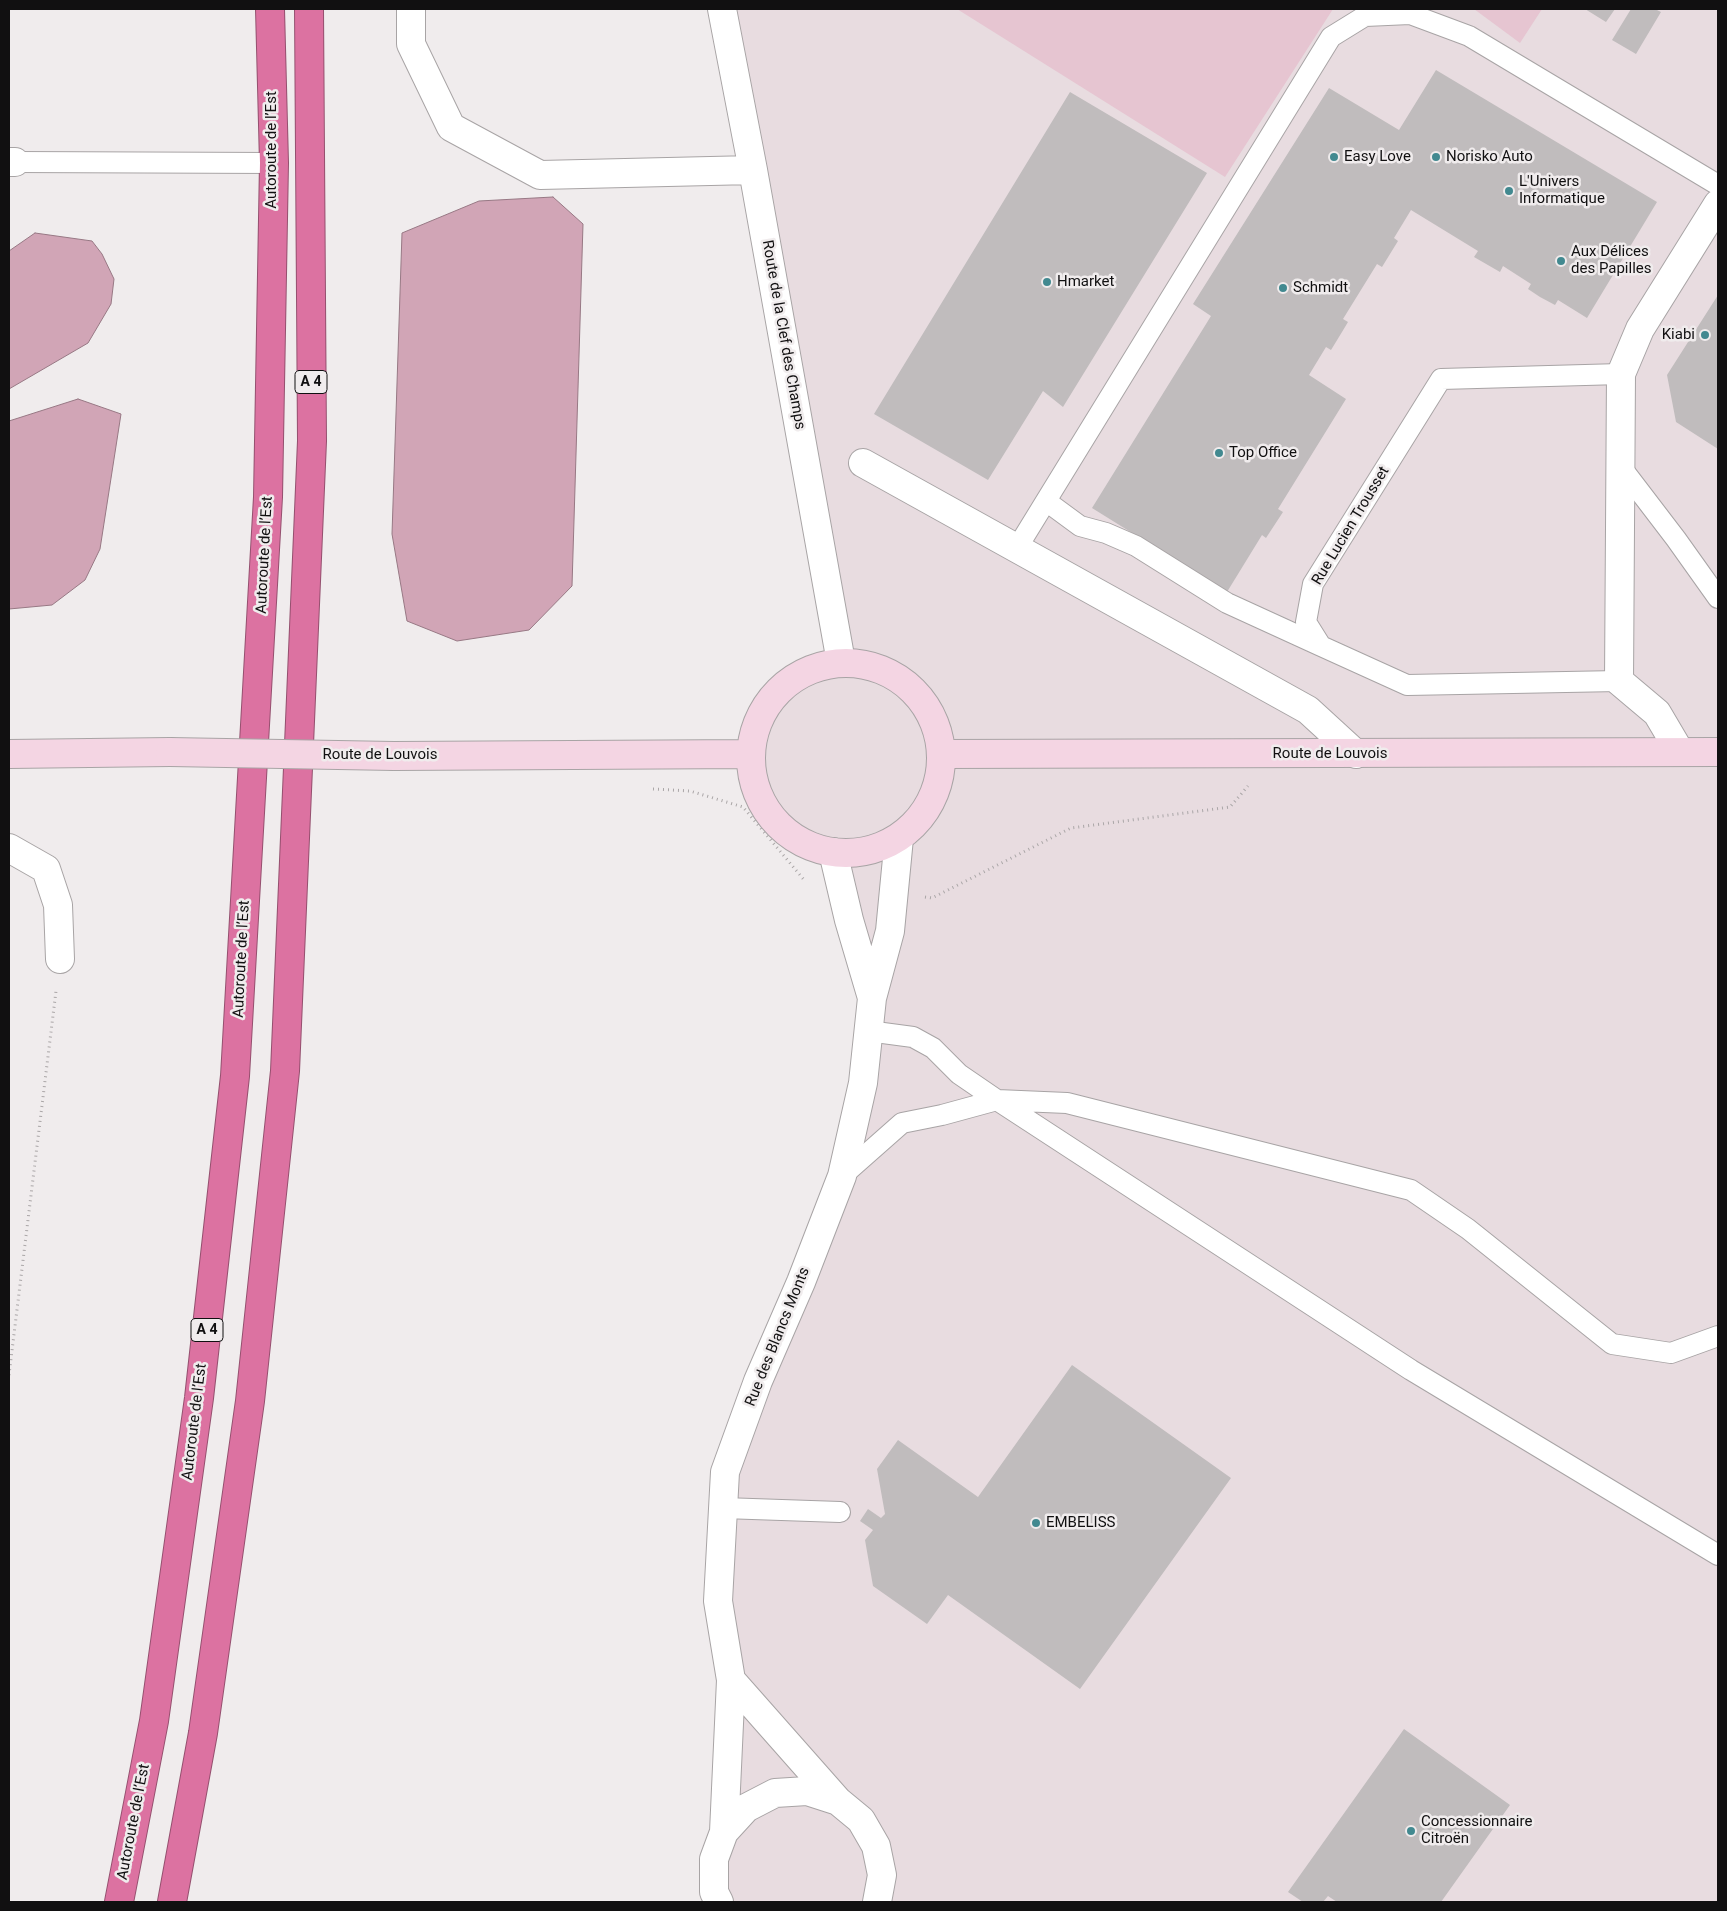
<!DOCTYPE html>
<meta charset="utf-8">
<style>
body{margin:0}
#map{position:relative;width:1727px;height:1911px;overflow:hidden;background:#f0eced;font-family:Roboto,sans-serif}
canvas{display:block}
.frame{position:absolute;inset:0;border:10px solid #111011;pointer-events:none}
</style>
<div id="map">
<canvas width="1727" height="1911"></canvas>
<div class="frame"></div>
</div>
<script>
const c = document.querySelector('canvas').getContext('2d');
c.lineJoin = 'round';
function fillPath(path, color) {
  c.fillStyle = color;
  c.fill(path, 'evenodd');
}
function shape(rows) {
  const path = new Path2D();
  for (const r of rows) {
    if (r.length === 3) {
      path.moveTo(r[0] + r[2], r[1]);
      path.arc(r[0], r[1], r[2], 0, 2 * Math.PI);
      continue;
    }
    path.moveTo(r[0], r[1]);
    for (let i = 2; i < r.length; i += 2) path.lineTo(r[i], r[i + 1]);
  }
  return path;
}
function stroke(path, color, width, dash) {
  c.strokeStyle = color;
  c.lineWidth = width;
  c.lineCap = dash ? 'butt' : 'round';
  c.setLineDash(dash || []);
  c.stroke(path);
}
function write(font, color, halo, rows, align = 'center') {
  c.font = font + ' Roboto,sans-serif';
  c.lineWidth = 5;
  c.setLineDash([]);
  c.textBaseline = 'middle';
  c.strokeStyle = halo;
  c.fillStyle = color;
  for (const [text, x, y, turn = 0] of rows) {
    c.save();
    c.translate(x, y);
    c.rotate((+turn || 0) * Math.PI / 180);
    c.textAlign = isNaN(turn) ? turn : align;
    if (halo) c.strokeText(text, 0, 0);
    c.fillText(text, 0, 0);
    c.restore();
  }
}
fillPath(shape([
 [722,9,1718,9,1718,1902,719,1902,723,1508,801,1282,868,1031,833,852,813,847,783,829,765,807,754,782,751,754,756,726,770,701,789,681,814,668,841,662]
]), '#e8dce0');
fillPath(shape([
 [957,9,1333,9,1225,177],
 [1474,9,1542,9,1520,43]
]), '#e6c5d1');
const water = shape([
 [553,197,583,224,572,586,529,630,457,641,407,621,392,534,402,233,479,201,553,197],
 [35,233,92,241,102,254,114,279,111,304,88,343,9,389,9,251,35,233],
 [78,399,121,414,100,549,85,580,52,605,9,609,9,421,78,399]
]);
fillPath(water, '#d1a5b6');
stroke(water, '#977884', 1);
fillPath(shape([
 [1585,9,1615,9,1606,22],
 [1631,9,1655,9,1661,12,1636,54,1612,40],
 [1436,70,1657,202,1587,318,1558,300,1555,305,1540,297,1528,289,1531,284,1503,266,1500,272,1474,257,1478,251,1411,210,1394,238,1398,241,1382,267,1377,264,1343,319,1348,322,1342,332,1331,350,1326,347,1309,375,1346,399,1278,509,1283,512,1266,538,1262,535,1227,592,1092,508,1211,316,1193,304,1329,88,1399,130],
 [1070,92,1207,173,1063,407,1043,391,988,480,874,414],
 [1718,295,1718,449,1676,422,1667,375],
 [1072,1365,1231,1478,1080,1689,948,1595,927,1624,873,1586,865,1540,873,1530,860,1521,868,1509,881,1518,885,1514,877,1469,898,1440,978,1497],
 [1404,1729,1510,1805,1441,1902,1337,1902,1328,1896,1323,1902,1303,1902,1288,1892]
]), '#c0bcbd');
const lane = shape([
 [15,162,274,163],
 [1621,467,1676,539,1718,598],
 [1046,501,1080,526,1106,533,1136,546,1227,603,1321,646],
 [1017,548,1331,37,1365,16,1410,14,1469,36,1718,185],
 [1619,681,1407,685,1321,646,1306,622,1313,584,1441,379,1621,374],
 [868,1031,913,1037,933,1048,959,1074,997,1100,1411,1370,1718,1555],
 [842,1176,902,1123,942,1115,997,1100,1067,1103,1411,1190,1468,1229,1612,1344,1671,1353,1718,1336],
 [723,1508,840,1512]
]);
const street = shape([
 [411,9,411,44,451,127,540,175,753,170],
 [722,9,753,170,841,662],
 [9,162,15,162],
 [863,463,1308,710,1356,754],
 [1680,752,1657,713,1619,681,1621,374,1640,329,1718,204],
 [9,848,46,869,58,905,60,959],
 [833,852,849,920,872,998],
 [731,1680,837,1800],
 [724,1832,731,1680,718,1601,725,1472,758,1381,801,1282,842,1176,863,1083,872,998,890,931,899,838],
 [719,1902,714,1892,714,1859,724,1832,746,1808,775,1793,807,1791,838,1801,861,1820,876,1846,882,1875,877,1902]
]);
const secondary = shape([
 [846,758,95],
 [9,754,170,752],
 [942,754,1718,752],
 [394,756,751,754]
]);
const highway = shape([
 [119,1902,154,1721,199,1398,235,1076,268,497,274,163,270,9],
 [172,1902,203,1733,250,1401,285,1071,312,441,309,9]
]);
stroke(lane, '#a8a4a5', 22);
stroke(street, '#a8a4a5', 30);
stroke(secondary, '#a8a4a5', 30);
stroke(highway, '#95506f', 30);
stroke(shape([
 [653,789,690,791,743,807,805,881],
 [925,897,932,898,1071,828,1230,807,1248,786],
 [9,1375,56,991]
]), '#aaa6a7', 3, [1, 4]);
stroke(lane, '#fff', 20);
stroke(street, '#fff', 28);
stroke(secondary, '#f4d5e3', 28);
stroke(highway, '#dc72a1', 28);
const secondaryBridge = shape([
 [170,752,394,756]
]);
stroke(secondaryBridge, '#a8a4a5', 30, []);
stroke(secondaryBridge, '#f4d5e3', 28);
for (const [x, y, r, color] of [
 [1334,157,5,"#428990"],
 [1436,157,5,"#428990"],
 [1509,191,5,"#428990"],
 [1561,261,5,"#428990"],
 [1047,282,5,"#428990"],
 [1283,288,5,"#428990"],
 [1705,335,5,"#428990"],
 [1219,453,5,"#428990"],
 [1036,1523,5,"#428990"],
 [1411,1831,5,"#428990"]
]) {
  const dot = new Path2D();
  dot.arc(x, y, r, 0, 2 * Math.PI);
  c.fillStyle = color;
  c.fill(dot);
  stroke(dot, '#f0eced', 2);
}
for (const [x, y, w] of [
 [311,382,32],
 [207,1330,32]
]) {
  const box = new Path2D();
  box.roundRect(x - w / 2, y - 11.5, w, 23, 4);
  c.fillStyle = '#f0eced';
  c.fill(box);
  stroke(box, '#111011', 1);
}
write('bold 14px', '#111011', null, [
 ["A 4",311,382],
 ["A 4",207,1330]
]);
write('15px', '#111011', '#f0eced', [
 ["Autoroute de l’Est",272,150,-90],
 ["Route de la Clef des Champs",783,335,80],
 ["Rue Lucien Trousset",1351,526,-59],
 ["Autoroute de l’Est",265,555,-87],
 ["Route de Louvois",1330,754],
 ["Route de Louvois",380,755],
 ["Autoroute de l’Est",242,959,-87],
 ["Rue des Blancs Monts",778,1337,-68],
 ["Autoroute de l’Est",195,1422,-83],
 ["Autoroute de l’Est",134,1822,-79]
]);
write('15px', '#111011', '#f0eced', [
 ["Easy Love",1344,157],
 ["Norisko Auto",1446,157],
 ["L'Univers",1519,182],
 ["Informatique",1519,199],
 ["Aux Délices",1571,252],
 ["des Papilles",1571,269],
 ["Hmarket",1057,282],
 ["Schmidt",1293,288],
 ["Kiabi",1695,335,"right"],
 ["Top Office",1229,453],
 ["EMBELISS",1046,1523],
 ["Concessionnaire",1421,1822],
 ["Citroën",1421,1839]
], 'left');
</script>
